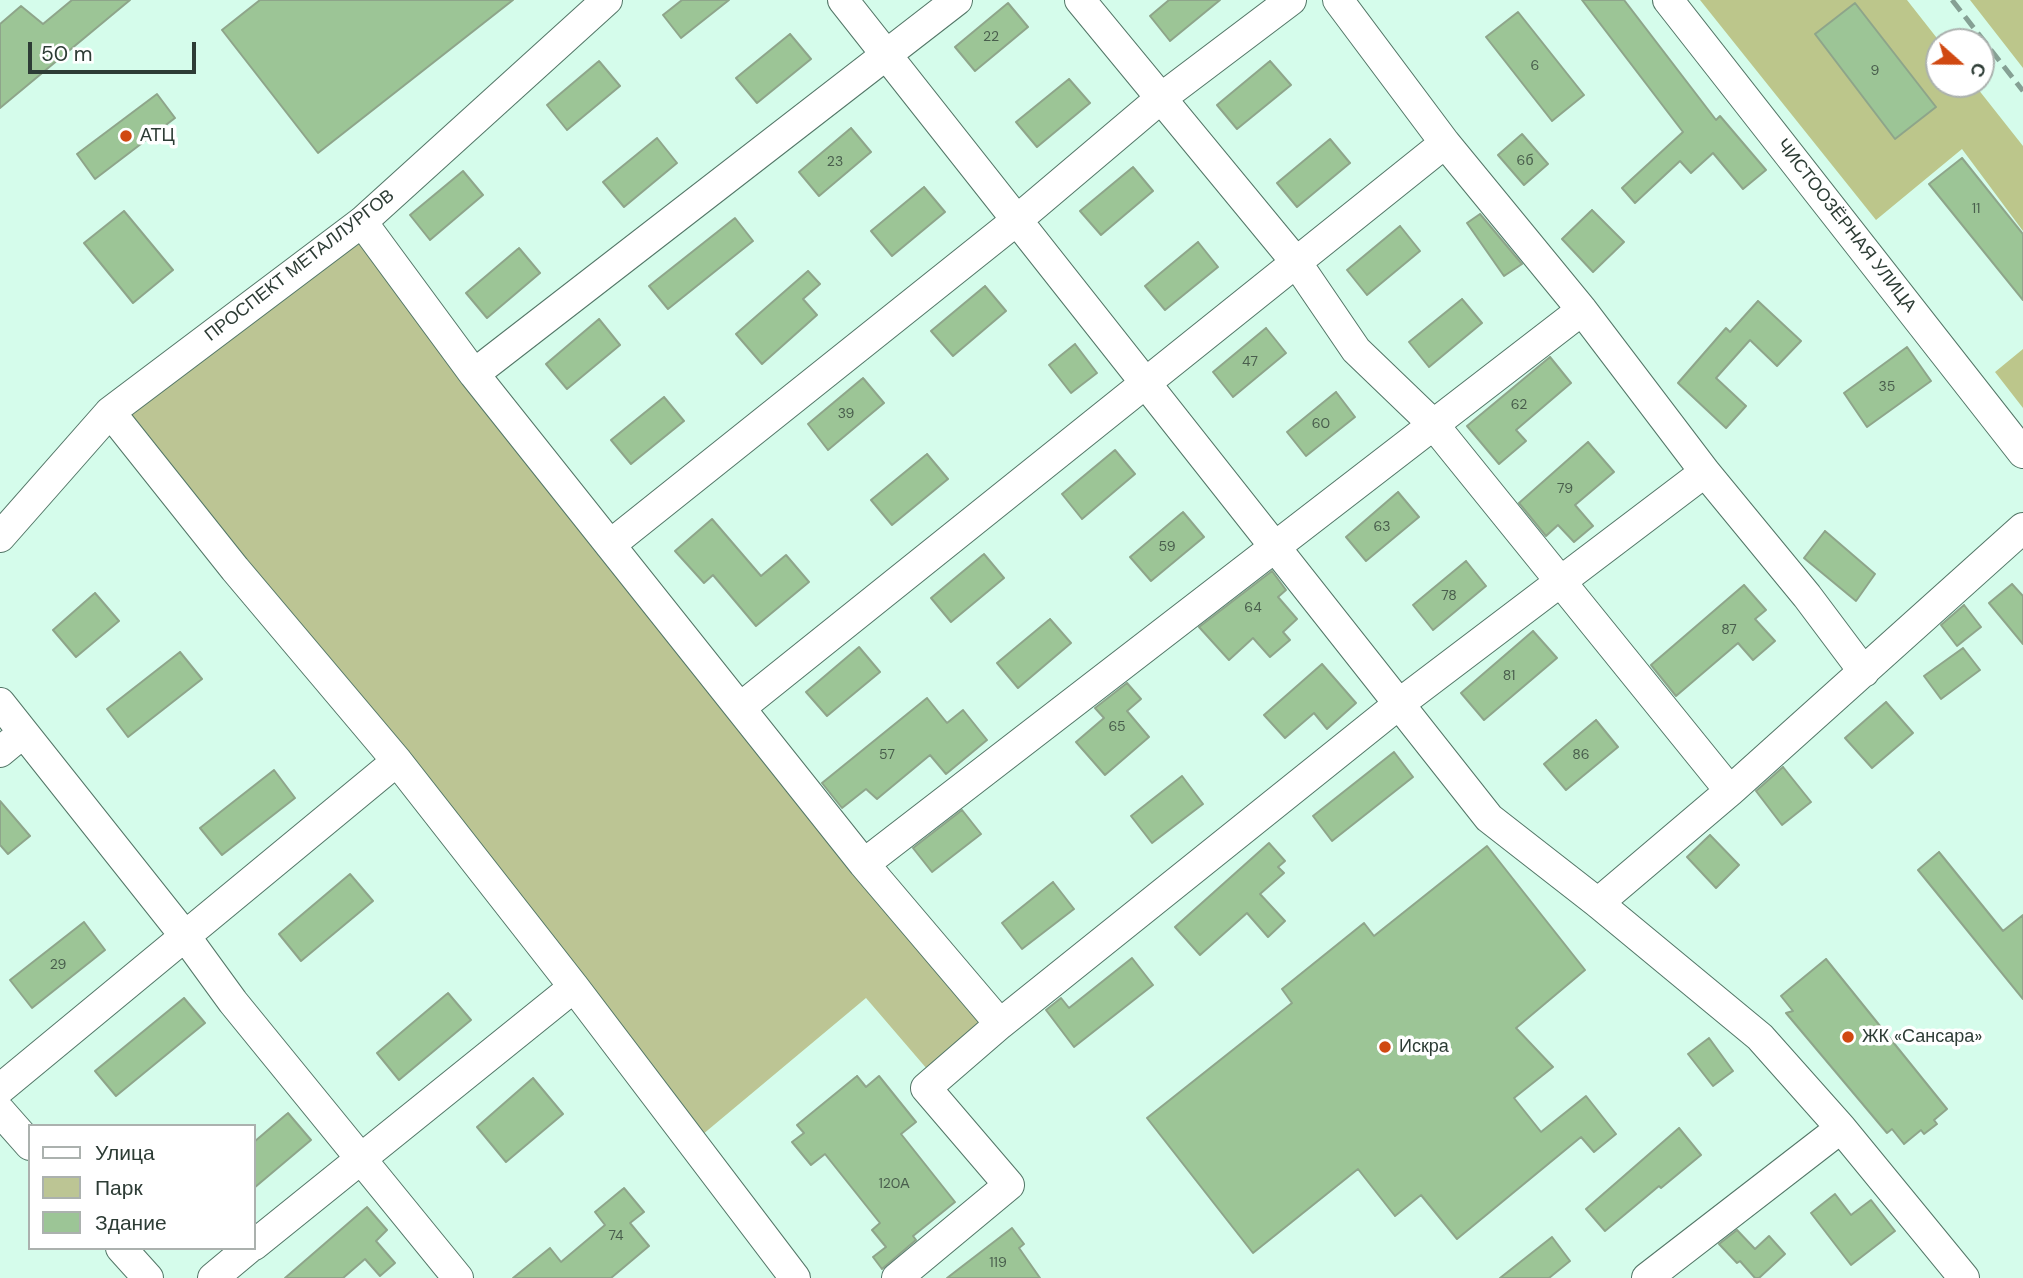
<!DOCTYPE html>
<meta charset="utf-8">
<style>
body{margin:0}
#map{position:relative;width:2023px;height:1278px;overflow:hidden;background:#d5fceb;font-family:"DM Sans",sans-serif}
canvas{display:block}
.legend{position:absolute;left:28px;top:1124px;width:228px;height:126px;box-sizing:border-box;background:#fff;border:2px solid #abb1ae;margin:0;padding:9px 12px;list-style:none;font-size:21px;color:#2d3c35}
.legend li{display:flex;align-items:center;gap:14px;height:35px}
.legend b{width:35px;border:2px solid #abb1ae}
.north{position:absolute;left:1925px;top:28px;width:70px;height:70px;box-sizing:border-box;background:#fff;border:2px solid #abb1ae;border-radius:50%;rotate:111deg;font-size:19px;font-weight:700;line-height:28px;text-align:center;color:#2d3c35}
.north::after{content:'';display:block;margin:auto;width:24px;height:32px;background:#d04912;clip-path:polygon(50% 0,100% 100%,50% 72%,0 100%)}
.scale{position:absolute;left:28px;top:42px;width:168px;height:32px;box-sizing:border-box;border:4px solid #2d3c35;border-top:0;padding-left:9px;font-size:21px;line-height:24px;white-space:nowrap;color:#2d3c35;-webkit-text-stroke:5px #fff;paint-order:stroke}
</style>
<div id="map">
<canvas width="2023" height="1278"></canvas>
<ul class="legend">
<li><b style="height:9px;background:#fff"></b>Улица</li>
<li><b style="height:19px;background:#bcc594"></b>Парк</li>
<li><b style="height:19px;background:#9cc596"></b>Здание</li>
</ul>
<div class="north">С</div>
<div class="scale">50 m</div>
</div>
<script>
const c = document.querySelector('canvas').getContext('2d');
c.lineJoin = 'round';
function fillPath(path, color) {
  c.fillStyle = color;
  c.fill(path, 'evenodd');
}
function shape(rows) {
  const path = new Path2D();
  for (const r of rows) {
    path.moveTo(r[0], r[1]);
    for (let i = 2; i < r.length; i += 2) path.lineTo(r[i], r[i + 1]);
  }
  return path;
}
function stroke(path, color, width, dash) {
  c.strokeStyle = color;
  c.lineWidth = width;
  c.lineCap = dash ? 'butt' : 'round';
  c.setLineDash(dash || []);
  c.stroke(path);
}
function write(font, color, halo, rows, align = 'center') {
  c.font = font + ' "DM Sans",sans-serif';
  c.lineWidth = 7;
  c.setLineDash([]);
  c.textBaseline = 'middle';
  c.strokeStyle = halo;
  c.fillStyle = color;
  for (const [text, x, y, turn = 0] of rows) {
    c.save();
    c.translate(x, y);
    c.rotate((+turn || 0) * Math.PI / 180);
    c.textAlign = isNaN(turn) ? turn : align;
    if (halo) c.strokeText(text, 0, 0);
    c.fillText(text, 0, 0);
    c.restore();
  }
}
fillPath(shape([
 [353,229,982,1022,927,1069,866,998,696,1140,112,418]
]), '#bcc594');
fillPath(shape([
 [1700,0,1907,0,1940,42,1939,84,1974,84,2023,146,2023,231,1962,149,1876,220],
 [1970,0,2023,0,2023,68],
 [2023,349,2023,408,1995,372]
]), '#bcc68b');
const building = shape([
 [72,0,130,0,0,108,0,24,21,6,43,24,72,0],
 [260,0,513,0,318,153,222,30,260,0],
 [682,0,729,0,681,38,663,15,682,0],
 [1169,0,1220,0,1170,41,1150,16,1169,0],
 [1582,0,1624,0,1716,120,1720,116,1766,170,1743,189,1713,153,1691,173,1680,161,1635,203,1622,188,1683,132,1582,0],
 [1008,3,1028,27,975,71,955,47,1008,3],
 [1855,3,1936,107,1895,139,1815,34,1855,3],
 [1518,12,1584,95,1552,121,1486,37,1518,12],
 [790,34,811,59,757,103,736,78,790,34],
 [599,61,620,86,567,130,547,105,599,61],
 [1270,61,1291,85,1237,129,1217,105,1270,61],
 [1069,79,1090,103,1037,147,1016,122,1069,79],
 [157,94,175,118,95,179,77,154,157,94],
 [851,128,871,152,819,196,799,172,851,128],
 [1522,134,1548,164,1524,185,1498,155,1522,134],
 [657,138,677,163,624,207,603,182,657,138],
 [1330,139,1350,163,1297,207,1277,183,1330,139],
 [1962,158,2023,234,2023,300,1929,184,1962,158],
 [1133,167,1153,191,1101,235,1080,211,1133,167],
 [463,171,483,195,430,240,410,215,463,171],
 [924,187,945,212,892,256,871,231,924,187],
 [1592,210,1624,242,1593,272,1562,239,1592,210],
 [124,211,173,270,133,303,84,243,124,211],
 [1480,214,1522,264,1504,276,1467,223,1480,214],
 [735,218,753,241,668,309,649,286,735,218],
 [1400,226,1420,251,1367,295,1347,270,1400,226],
 [1198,242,1218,267,1165,310,1145,286,1198,242],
 [519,248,540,273,487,318,466,293,519,248],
 [808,271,820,284,803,299,817,315,762,364,736,334,808,271],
 [985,286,1006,311,953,356,931,331,985,286],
 [1462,299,1482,323,1429,367,1409,342,1462,299],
 [1758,301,1801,341,1777,366,1750,340,1716,378,1746,406,1726,428,1678,383,1726,328,1730,332,1758,301],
 [599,319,620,345,567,389,546,364,599,319],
 [1266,328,1286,353,1233,397,1213,372,1266,328],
 [1075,344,1097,373,1071,393,1049,365,1075,344],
 [1907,347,1931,381,1867,427,1844,393,1907,347],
 [1550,357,1571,383,1516,430,1526,441,1499,464,1467,426,1550,357],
 [863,378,884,403,828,450,808,424,863,378],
 [1336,392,1355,417,1306,456,1287,432,1336,392],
 [664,397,684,421,631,464,611,440,664,397],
 [1588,442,1614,472,1575,505,1593,526,1574,542,1558,525,1546,536,1519,503,1588,442],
 [1115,450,1135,474,1082,519,1062,494,1115,450],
 [927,454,948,479,892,525,871,500,927,454],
 [1398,492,1419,517,1366,561,1346,537,1398,492],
 [1183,512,1204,537,1151,581,1130,557,1183,512],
 [712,519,761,576,786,555,809,582,756,626,713,575,704,583,675,551,712,519],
 [1825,531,1875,574,1856,601,1804,558,1825,531],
 [984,554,1004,578,951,622,931,598,984,554],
 [1466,561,1486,586,1433,630,1413,605,1466,561],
 [1272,571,1286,590,1278,597,1297,619,1283,632,1290,640,1270,657,1253,638,1229,660,1199,627,1272,571],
 [2012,584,2023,596,2023,644,1989,603,2012,584],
 [1744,585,1766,610,1755,619,1775,641,1753,660,1738,643,1676,696,1651,665,1744,585],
 [95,593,119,621,76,657,53,630,95,593],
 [1964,605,1981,627,1957,646,1941,625,1964,605],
 [1050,619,1071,643,1018,688,997,663,1050,619],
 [1533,631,1557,658,1484,720,1461,693,1533,631],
 [859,647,880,672,827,716,806,692,859,647],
 [1963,648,1980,670,1941,699,1924,676,1963,648],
 [180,652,202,679,128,737,107,709,180,652],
 [1322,664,1356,703,1327,729,1314,713,1285,738,1264,715,1322,664],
 [1127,683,1141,699,1127,711,1149,737,1105,775,1076,742,1104,718,1095,708,1127,683],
 [927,698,947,723,963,710,987,740,946,774,930,755,877,799,866,789,842,808,822,783,927,698],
 [1886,702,1913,733,1872,768,1845,738,1886,702],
 [1596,720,1618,747,1566,790,1544,764,1596,720],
 [1394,752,1413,777,1332,841,1313,816,1394,752],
 [1783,767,1811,802,1782,825,1756,791,1783,767],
 [274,770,295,798,222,855,200,828,274,770],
 [1182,776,1203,804,1152,843,1131,816,1182,776],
 [0,801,30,836,8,854,0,845,0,801],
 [962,810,981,834,932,872,913,848,962,810],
 [1710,835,1739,865,1716,888,1687,857,1710,835],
 [1269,843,1285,861,1278,867,1284,873,1260,894,1285,921,1268,937,1247,913,1200,955,1175,927,1269,843],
 [1487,846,1585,970,1516,1028,1553,1067,1514,1098,1541,1132,1586,1096,1616,1134,1594,1152,1581,1137,1457,1239,1421,1195,1395,1216,1358,1169,1253,1253,1147,1118,1292,1003,1282,989,1364,923,1374,936,1487,846],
 [1939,852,2003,931,2023,915,2023,999,1918,870,1939,852],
 [350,874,373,901,301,961,279,934,350,874],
 [1053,882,1074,909,1022,949,1002,923,1053,882],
 [84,922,105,950,32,1008,10,980,84,922],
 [1132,958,1153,985,1074,1047,1046,1010,1061,998,1069,1008,1132,958],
 [1826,959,1947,1109,1934,1120,1937,1124,1924,1134,1921,1130,1904,1144,1892,1129,1887,1133,1786,1013,1793,1011,1781,996,1826,959],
 [448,993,471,1020,399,1080,377,1053,448,993],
 [184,998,205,1023,116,1096,95,1071,184,998],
 [1709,1038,1733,1071,1713,1086,1688,1054,1709,1038],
 [857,1076,866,1087,879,1076,916,1122,901,1134,955,1202,913,1236,916,1240,882,1269,873,1257,886,1247,872,1230,880,1223,825,1154,811,1165,792,1142,804,1133,797,1125,857,1076],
 [533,1078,563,1114,506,1162,477,1127,533,1078],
 [288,1113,311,1140,254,1188,254,1142,288,1113],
 [1679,1128,1701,1155,1661,1188,1659,1186,1605,1231,1586,1209,1679,1128],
 [624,1188,644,1212,630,1223,649,1246,611,1278,513,1278,550,1248,561,1262,605,1225,595,1212,624,1188],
 [1835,1194,1851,1215,1871,1200,1895,1231,1851,1265,1811,1213,1835,1194],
 [367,1207,387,1230,376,1241,395,1263,380,1276,365,1259,343,1278,285,1278,367,1207],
 [1012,1228,1024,1244,1019,1248,1040,1278,947,1278,1012,1228],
 [1737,1230,1755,1249,1769,1236,1785,1254,1759,1278,1755,1278,1740,1261,1737,1263,1719,1244,1737,1230],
 [1552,1237,1570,1261,1549,1278,1500,1278,1552,1237]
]);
fillPath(building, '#9cc596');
stroke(building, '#8ea58a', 2);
const minor = shape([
 [843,0,1489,818,1598,903,1760,1037,1841,1128,1964,1278],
 [1080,0,1296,262,1356,350,1433,424,1730,791],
 [1338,0,1445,143,1582,310,1705,472,1807,596,1864,672],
 [1668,0,2023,453],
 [362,222,474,374,864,864,1000,1024],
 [474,374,957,0],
 [110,412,235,569,397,761,574,987,795,1278],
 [0,537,110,412,362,222,607,0],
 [610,545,1017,220,1160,99,1291,0],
 [0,703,185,936,233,1002,458,1278],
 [740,708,1445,143],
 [0,752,23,733],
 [864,864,1582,310],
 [1598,903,1730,791,2023,528],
 [0,1089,397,761],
 [0,1111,30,1145],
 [254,1245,574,987],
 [121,1248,148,1278],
 [213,1278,249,1248],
 [897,1278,1009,1185,926,1088,1000,1024,1399,704,1705,472],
 [1647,1278,1841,1128]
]);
stroke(minor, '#537667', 32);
stroke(minor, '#fff', 30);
stroke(shape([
 [1952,0,2023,91]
]), '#85a094', 5, [14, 7]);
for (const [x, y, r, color] of [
 [126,136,7,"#d04912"],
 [1848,1037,7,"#d04912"],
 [1385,1047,7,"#d04912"]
]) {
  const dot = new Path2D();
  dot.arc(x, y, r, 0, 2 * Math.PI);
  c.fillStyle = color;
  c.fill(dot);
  stroke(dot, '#fff', 2.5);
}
write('14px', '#495e4d', null, [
 ["22",991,37],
 ["6",1535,66],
 ["9",1875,71],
 ["6б",1525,161],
 ["23",835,162],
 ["11",1976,209],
 ["47",1250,362],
 ["35",1887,387],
 ["62",1519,405],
 ["39",846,414],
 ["60",1321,424],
 ["79",1565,489],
 ["63",1382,527],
 ["59",1167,547],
 ["78",1449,596],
 ["64",1253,608],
 ["87",1729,630],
 ["81",1509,676],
 ["65",1117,727],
 ["57",887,755],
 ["86",1581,755],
 ["29",58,965],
 ["120А",894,1184],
 ["74",616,1236],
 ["119",998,1263]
]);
write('18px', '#2d3c35', '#fff', [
 ["АТЦ",140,136],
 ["ЖК «Сансара»",1862,1037],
 ["Искра",1399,1047]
], 'left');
write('18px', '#2d3c35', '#fff', [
 ["ЧИСТООЗЁРНАЯ УЛИЦА",1846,226,52],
 ["ПРОСПЕКТ МЕТАЛЛУРГОВ",300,266,-38]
]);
</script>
